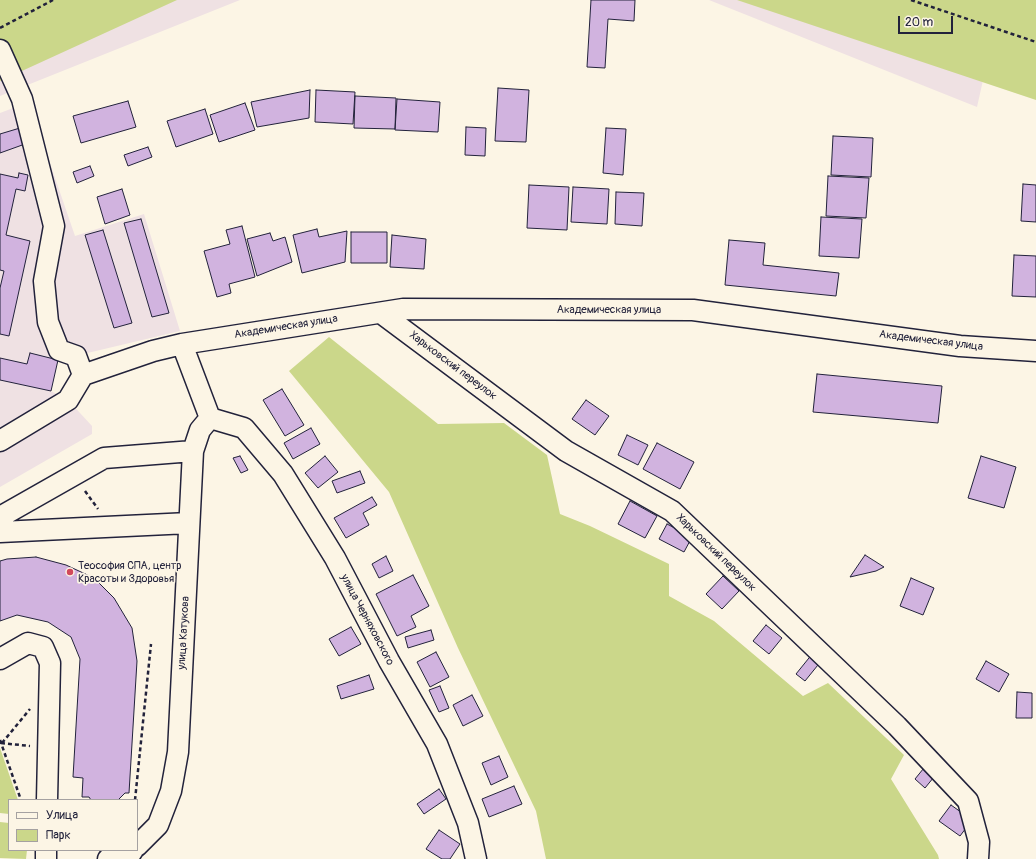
<!DOCTYPE html>
<meta charset="utf-8">
<style>
body{margin:0}
#map{position:relative;width:1036px;height:859px;overflow:hidden;background:#fcf5e5;font-family:Pangolin,sans-serif}
canvas{display:block}
.legend{position:absolute;left:8px;top:799px;width:130px;height:52px;box-sizing:border-box;background:#fcf5e5;border:1px solid #a5a1a1;margin:0;padding:5px 7px;list-style:none;font-size:12px;color:#22223b}
.legend li{display:flex;align-items:center;gap:8px;height:20px}
.legend b{width:20px;border:1px solid #a5a1a1}
.scale{position:absolute;left:898px;top:16px;width:55px;height:18px;box-sizing:border-box;border:2px solid #22223b;border-top:0;padding-left:5px;font-size:12px;line-height:14px;white-space:nowrap;color:#22223b;-webkit-text-stroke:3px #fcf5e5;paint-order:stroke}
</style>
<div id="map">
<canvas width="1036" height="859"></canvas>
<ul class="legend">
<li><b style="height:5px;background:#fcf5e5"></b>Улица</li>
<li><b style="height:11px;background:#cbd78a"></b>Парк</li>
</ul>
<div class="scale">20 m</div>
</div>
<script>
const c = document.querySelector('canvas').getContext('2d');
c.lineJoin = 'round';
function fillPath(path, color) {
  c.fillStyle = color;
  c.fill(path, 'evenodd');
}
function shape(rows) {
  const path = new Path2D();
  for (const r of rows) {
    path.moveTo(r[0], r[1]);
    for (let i = 2; i < r.length; i += 2) path.lineTo(r[i], r[i + 1]);
  }
  return path;
}
function stroke(path, color, width, dash) {
  c.strokeStyle = color;
  c.lineWidth = width;
  c.lineCap = dash ? 'butt' : 'round';
  c.setLineDash(dash || []);
  c.stroke(path);
}
function write(font, color, halo, rows, align = 'center') {
  c.font = font + ' Pangolin,sans-serif';
  c.lineWidth = 3.5;
  c.setLineDash([]);
  c.textBaseline = 'middle';
  c.strokeStyle = halo;
  c.fillStyle = color;
  for (const [text, x, y, turn = 0] of rows) {
    c.save();
    c.translate(x, y);
    c.rotate((+turn || 0) * Math.PI / 180);
    c.textAlign = isNaN(turn) ? turn : align;
    if (halo) c.strokeText(text, 0, 0);
    c.fillText(text, 0, 0);
    c.restore();
  }
}
fillPath(shape([
 [0,0,240,0,0,96],
 [709,0,1001,0,977,107],
 [29,102,75,236,144,214,180,331,58,360,51,391,68,400,92,426,92,434,0,487,0,113]
]), '#efe1e3');
fillPath(shape([
 [0,0,177,0,0,81],
 [737,0,1036,0,1036,100],
 [329,337,438,424,504,423,547,455,560,514,590,526,669,564,669,596,714,621,803,696,828,683,904,755,891,779,938,855,939,859,546,859,536,811,458,648,389,492,289,371],
 [0,748,18,800,9,800,9,814,0,813],
 [0,822,9,823,9,850,27,850,26,859,0,858]
]), '#cbd78a');
const building = shape([
 [591,0,635,0,634,21,608,19,605,68,587,67,591,0],
 [498,88,529,90,526,142,495,141,498,88],
 [310,90,309,118,257,127,251,102,310,90],
 [316,90,355,92,353,124,315,122,316,90],
 [355,96,396,98,395,129,354,128,355,96],
 [397,99,440,102,438,132,395,130,397,99],
 [128,101,136,127,81,143,73,116,128,101],
 [245,103,255,130,219,142,210,115,245,103],
 [205,109,213,134,176,147,167,121,205,109],
 [466,127,486,128,485,156,465,155,466,127],
 [20,128,25,144,0,153,0,134,20,128],
 [606,128,626,129,623,175,603,173,606,128],
 [833,136,873,138,871,177,831,175,833,136],
 [148,147,152,157,128,166,124,155,148,147],
 [90,166,94,176,77,183,73,172,90,166],
 [19,173,28,175,25,191,16,189,6,235,30,241,9,336,0,334,0,288,4,271,0,270,0,174,18,178,19,173],
 [828,176,869,178,866,218,826,216,828,176],
 [1023,184,1036,185,1036,222,1021,221,1023,184],
 [529,185,569,187,567,230,527,228,529,185],
 [573,187,609,189,607,224,571,222,573,187],
 [122,189,130,215,105,224,97,197,122,189],
 [616,192,644,193,642,226,615,224,616,192],
 [821,217,862,219,859,258,819,256,821,217],
 [141,219,169,313,152,317,124,223,141,219],
 [242,226,255,277,229,284,231,293,217,297,204,251,230,244,226,230,242,226],
 [317,229,319,237,347,231,345,262,302,273,293,235,317,229],
 [103,230,132,323,114,328,85,235,103,230],
 [351,232,387,232,387,263,351,263,351,232],
 [270,233,273,241,285,237,292,262,257,276,247,239,270,233],
 [392,235,426,239,424,269,390,267,392,235],
 [729,240,765,243,763,265,839,273,836,296,725,285,729,240],
 [1014,255,1036,256,1036,297,1012,296,1014,255],
 [30,353,58,360,51,391,0,380,0,358,27,364,30,353],
 [817,374,942,386,938,423,813,412,817,374],
 [282,389,304,425,285,436,263,400,282,389],
 [586,400,609,416,595,435,572,419,586,400],
 [311,428,320,444,293,459,284,443,311,428],
 [627,435,648,445,638,465,618,455,627,435],
 [657,443,694,462,680,489,643,469,657,443],
 [240,456,248,470,241,473,233,458,240,456],
 [325,456,338,472,318,488,305,473,325,456],
 [981,456,1016,467,1004,508,968,498,981,456],
 [360,471,365,483,337,493,332,481,360,471],
 [372,497,377,505,363,513,369,525,346,538,334,518,372,497],
 [630,501,657,516,645,538,618,524,630,501],
 [667,524,692,537,684,552,659,539,667,524],
 [865,555,884,567,876,571,850,577,865,555],
 [386,556,393,571,379,578,372,564,386,556],
 [36,557,66,565,94,578,114,598,132,628,137,661,129,793,125,793,118,800,91,800,89,797,82,797,83,778,73,777,80,659,71,637,48,622,17,615,0,621,0,561,7,559,36,557],
 [413,575,429,606,411,616,416,627,397,636,376,594,413,575],
 [723,576,739,591,722,609,706,594,723,576],
 [911,578,934,588,923,615,900,606,911,578],
 [766,625,782,638,769,654,753,641,766,625],
 [351,627,361,644,339,656,329,639,351,627],
 [431,630,434,640,408,648,405,637,431,630],
 [436,652,449,677,430,687,417,662,436,652],
 [813,653,822,660,805,681,796,674,813,653],
 [986,661,1009,674,999,692,976,679,986,661],
 [369,675,374,689,341,699,337,686,369,675],
 [440,686,449,708,439,712,429,690,440,686],
 [1017,692,1032,693,1032,718,1016,718,1017,692],
 [472,695,483,716,463,726,453,705,472,695],
 [499,756,508,777,491,785,482,763,499,756],
 [928,763,938,772,925,788,915,779,928,763],
 [514,786,522,804,489,817,482,799,514,786],
 [439,789,446,799,424,814,417,804,439,789],
 [951,805,972,820,960,836,939,821,951,805],
 [439,830,460,844,450,859,442,859,426,849,439,830]
]);
fillPath(building, '#d1b3df');
stroke(building, '#22223b', 1);
const minor = shape([
 [0,50,22,99,54,226,44,281,48,322,59,350,76,356,83,375],
 [381,313,566,451,672,511,897,726,968,801,979,842,978,859],
 [182,344,210,418],
 [210,418,244,428,283,474,335,558,389,661,437,744,468,823,476,859],
 [0,441,68,400,83,375,153,351,182,344,403,309,693,310,960,346,1036,351],
 [0,517,104,458,193,451,200,430,210,418],
 [0,532,189,523],
 [0,659,28,643,43,647,50,663,47,800],
 [137,846,158,825,171,791,178,752,193,451],
 [46,850,46,859],
 [108,859,131,853,133,850]
]);
stroke(minor, '#22223b', 23);
stroke(shape([
 [911,0,1036,42],
 [0,28,53,0],
 [85,491,98,509],
 [0,740,21,800],
 [1,743,30,746],
 [2,743,30,709],
 [135,800,151,644]
]), '#22223b', 2.5, [4, 3]);
stroke(minor, '#fcf5e5', 20);
for (const [x, y, r, color] of [
 [70,572,4,"#d1495b"]
]) {
  const dot = new Path2D();
  dot.arc(x, y, r, 0, 2 * Math.PI);
  c.fillStyle = color;
  c.fill(dot);
  stroke(dot, '#fcf5e5', 1.5);
}
write('11px', '#22223b', '#fcf5e5', [
 ["Академическая улица",609,310],
 ["Академическая улица",286,327,-9],
 ["Академическая улица",931,341,7],
 ["Харьковский переулок",453,366,37],
 ["Харьковский переулок",716,553,44],
 ["улица Черняховского",367,620,62],
 ["улица Катукова",184,633,-87]
]);
write('11px', '#22223b', '#fcf5e5', [
 ["Теософия СПА, центр",78,566],
 ["Красоты и Здоровья",78,579]
], 'left');
</script>
